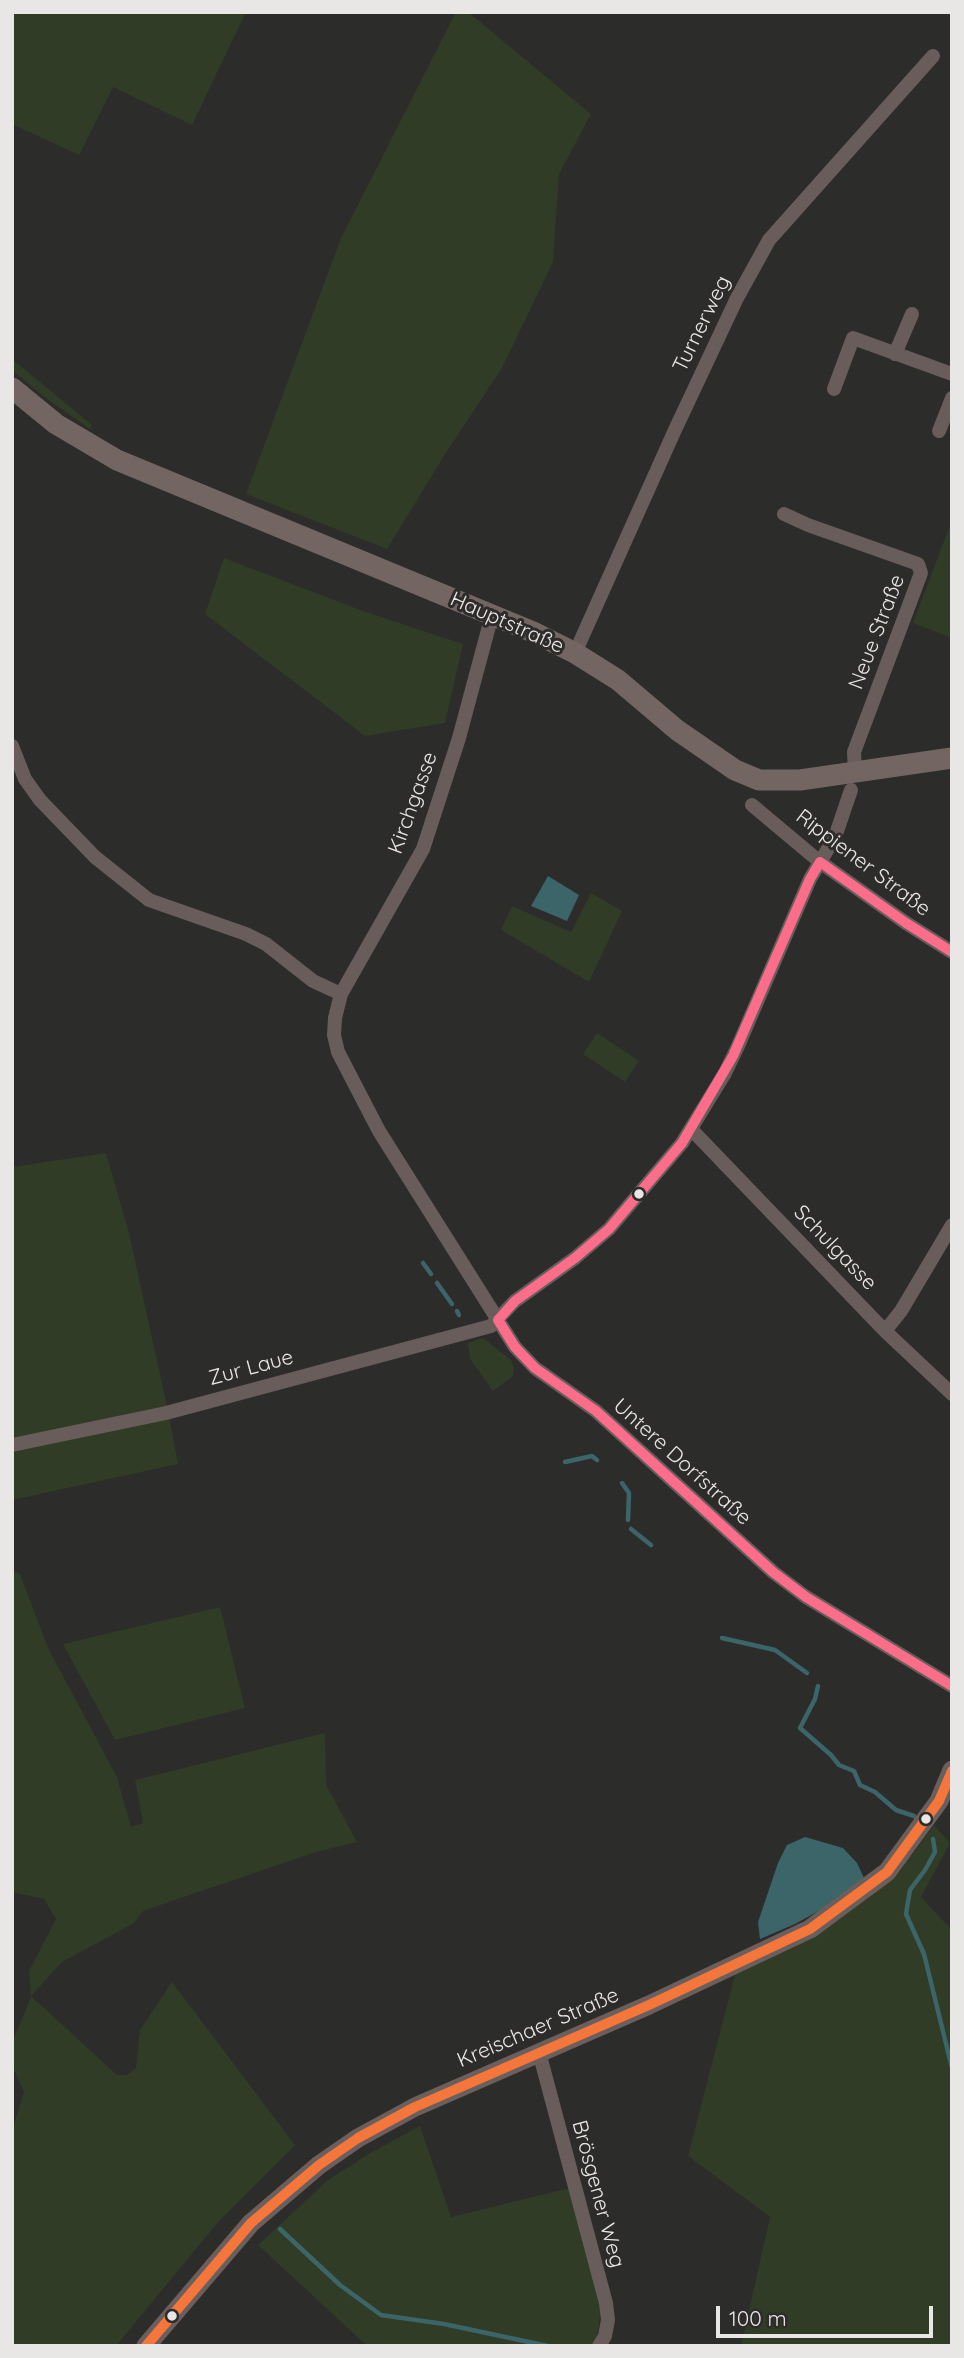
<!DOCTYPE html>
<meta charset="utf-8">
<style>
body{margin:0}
#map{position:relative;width:964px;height:2358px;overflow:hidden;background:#2c2c2b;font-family:Quicksand,sans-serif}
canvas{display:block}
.frame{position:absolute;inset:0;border:14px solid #e8e7e6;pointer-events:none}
.scale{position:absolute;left:716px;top:2306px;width:217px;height:32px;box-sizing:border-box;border:4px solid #e8e7e6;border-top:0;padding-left:9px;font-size:21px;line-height:24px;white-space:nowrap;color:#e8e7e6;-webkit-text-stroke:5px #2d2c2a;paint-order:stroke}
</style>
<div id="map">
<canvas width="964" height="2358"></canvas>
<div class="frame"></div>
<div class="scale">100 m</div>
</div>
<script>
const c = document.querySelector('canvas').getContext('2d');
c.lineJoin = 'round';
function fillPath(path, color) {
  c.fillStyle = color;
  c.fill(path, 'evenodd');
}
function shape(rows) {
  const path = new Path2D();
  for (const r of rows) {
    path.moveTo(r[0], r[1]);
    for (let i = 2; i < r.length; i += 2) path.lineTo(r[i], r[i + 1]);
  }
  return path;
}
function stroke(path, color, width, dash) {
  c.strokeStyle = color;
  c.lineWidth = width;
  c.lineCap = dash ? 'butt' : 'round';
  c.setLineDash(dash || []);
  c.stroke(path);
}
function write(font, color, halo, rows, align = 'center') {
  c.font = font + ' Quicksand,sans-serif';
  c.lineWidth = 6;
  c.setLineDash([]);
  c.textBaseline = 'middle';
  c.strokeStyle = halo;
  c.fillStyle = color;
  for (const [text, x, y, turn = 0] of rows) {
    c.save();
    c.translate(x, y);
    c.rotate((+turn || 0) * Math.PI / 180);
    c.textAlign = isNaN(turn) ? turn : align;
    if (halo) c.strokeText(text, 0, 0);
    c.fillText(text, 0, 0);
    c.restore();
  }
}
fillPath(shape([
 [12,12,246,12,192,125,113,87,79,155,12,124],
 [456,12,468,12,591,114,559,174,553,262,502,368,447,451,387,549,246,494,341,238],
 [12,359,92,425,90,429,43,396,12,370],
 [952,520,952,638,913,623],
 [224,558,363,611,463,644,445,723,365,736,205,614],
 [591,893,622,911,589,982,501,930,512,906,571,932],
 [597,1033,639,1061,625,1082,583,1054],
 [106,1153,129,1233,167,1406,12,1439,12,1167],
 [483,1338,511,1360,514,1368,513,1376,493,1391,470,1359,468,1343],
 [169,1416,178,1464,12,1500,12,1449],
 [17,1572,20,1574,48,1648,117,1777,131,1827,143,1823,135,1780,325,1733,326,1785,357,1842,316,1852,143,1911,134,1923,62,1962,31,1996,117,2075,127,2075,136,2068,140,2030,172,1982,295,2145,219,2221,116,2346,12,2346,12,2131,24,2092,12,2066,12,2043,31,1997,29,1971,56,1919,44,1899,12,1892,12,1573],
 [220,1607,245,1708,115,1740,63,1644],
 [934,1825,950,1843,921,1897,952,1930,952,2346,741,2346,770,2217,688,2156,738,1963,890,1878,915,1851],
 [420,2126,451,2217,570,2188,601,2303,598,2332,593,2346,365,2344,258,2245,328,2180,370,2153]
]), '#303c25');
fillPath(shape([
 [548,876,579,895,567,921,531,906],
 [805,1837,843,1848,857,1863,864,1878,824,1908,795,1924,760,1939,758,1922,778,1863,787,1845]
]), '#3b6568');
stroke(shape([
 [423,1263,431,1274],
 [437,1283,452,1304],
 [457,1311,459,1315],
 [565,1462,592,1456,597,1460],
 [622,1483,629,1493,628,1520],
 [631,1529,651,1545],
 [722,1638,775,1650,807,1673],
 [818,1686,815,1699,800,1728,831,1755,839,1765,854,1771,860,1785,875,1792,896,1810,914,1816,918,1820],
 [933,1839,935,1852,925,1870,910,1890,906,1914,924,1954,952,2068],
 [280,2229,340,2285,381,2315,444,2324,548,2346]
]), '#3b6568', 4.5);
stroke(shape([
 [895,354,912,314],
 [834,389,853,338,952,374],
 [939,431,952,398],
 [784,514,808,525,918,564,921,573,854,752,855,772],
 [492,615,459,738,423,849,341,994,335,1018,334,1035,338,1052,379,1131,515,1347,535,1368,596,1411,773,1572,806,1597,952,1686],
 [575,653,674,432,737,298,769,240,933,56],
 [12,746,25,779,40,800,95,857,149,900,246,934,266,944,313,981,341,994],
 [752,805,820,862,906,923,952,952],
 [691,1129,885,1331,952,1394],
 [885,1331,901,1311,952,1225],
 [12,1445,166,1413,491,1326,515,1301,575,1258,609,1229,682,1143,725,1073,738,1046,810,879,835,837,851,790],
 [539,2052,606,2303,608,2320,605,2336,599,2346]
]), '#685d5b', 14);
stroke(shape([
 [146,2346,251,2223,319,2165,358,2138,415,2107,649,2005,810,1929,887,1872,939,1801,952,1770]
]), '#6a5f5d', 19);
stroke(shape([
 [12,388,56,424,117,460,533,632,575,653,618,680,677,730,735,770,759,780,800,780,952,758]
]), '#736662', 21);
stroke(shape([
 [146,2346,251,2223,319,2165,358,2138,415,2107,649,2005,810,1929,887,1872,939,1801,952,1771]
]), '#f5763a', 10);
stroke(shape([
 [820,862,906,923,952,952],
 [498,1320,515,1347,535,1368,596,1411,773,1572,806,1597,952,1686],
 [498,1320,515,1301,575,1258,609,1229,682,1143,733,1056,810,879,820,862]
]), '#fb6d88', 10);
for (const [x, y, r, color] of [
 [639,1194,6,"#e8e7e6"],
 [926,1819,6,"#e8e7e6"],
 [172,2316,6,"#e8e7e6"]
]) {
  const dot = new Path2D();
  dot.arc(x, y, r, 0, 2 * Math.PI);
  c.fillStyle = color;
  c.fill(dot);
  stroke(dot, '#2d2c2a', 2.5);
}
write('21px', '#e8e7e6', '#2d2c2a', [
 ["Turnerweg",702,324,-64],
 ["Hauptstraße",507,623,24],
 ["Neue Straße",877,632,-69],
 ["Kirchgasse",413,803,-70],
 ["Rippiener Straße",863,863,37],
 ["Schulgasse",835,1248,46],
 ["Zur Laue",251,1368,-15],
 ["Untere Dorfstraße",682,1462,42],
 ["Kreischaer Straße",538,2028,-23],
 ["Brösgener Weg",598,2194,75]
]);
</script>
